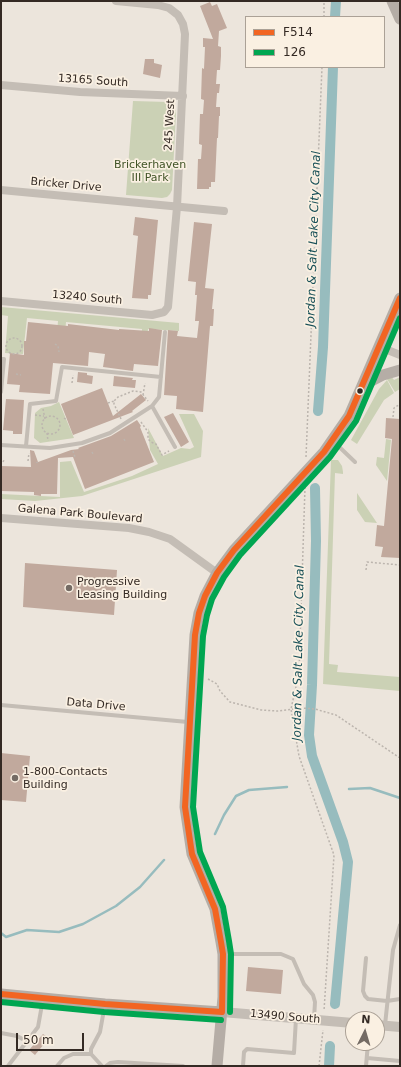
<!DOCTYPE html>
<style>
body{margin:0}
#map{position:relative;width:401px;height:1067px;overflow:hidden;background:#ece5dc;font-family:"DejaVu Sans",sans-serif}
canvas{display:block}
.frame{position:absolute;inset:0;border:2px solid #342a24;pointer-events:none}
.legend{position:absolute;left:245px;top:16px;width:140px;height:52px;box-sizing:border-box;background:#faf0e2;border:1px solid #aba196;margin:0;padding:5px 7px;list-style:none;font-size:12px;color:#342a24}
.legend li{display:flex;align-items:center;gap:8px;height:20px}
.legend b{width:20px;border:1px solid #aba196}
.north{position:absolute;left:345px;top:1011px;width:40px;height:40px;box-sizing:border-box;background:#faf0e2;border:1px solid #aba196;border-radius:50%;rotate:5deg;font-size:11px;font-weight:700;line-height:16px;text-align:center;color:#342a24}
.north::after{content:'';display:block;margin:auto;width:14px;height:18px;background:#746b64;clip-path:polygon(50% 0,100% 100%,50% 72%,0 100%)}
.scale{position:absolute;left:16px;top:1033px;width:68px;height:18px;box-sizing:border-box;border:2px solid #342a24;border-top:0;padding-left:5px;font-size:12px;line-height:14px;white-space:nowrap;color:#342a24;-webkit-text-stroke:3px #faf0e2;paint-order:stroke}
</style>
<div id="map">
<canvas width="401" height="1067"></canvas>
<div class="frame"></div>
<ul class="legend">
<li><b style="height:5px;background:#f26522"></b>F514</li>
<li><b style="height:5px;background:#00a651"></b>126</li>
</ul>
<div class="north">N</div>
<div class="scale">50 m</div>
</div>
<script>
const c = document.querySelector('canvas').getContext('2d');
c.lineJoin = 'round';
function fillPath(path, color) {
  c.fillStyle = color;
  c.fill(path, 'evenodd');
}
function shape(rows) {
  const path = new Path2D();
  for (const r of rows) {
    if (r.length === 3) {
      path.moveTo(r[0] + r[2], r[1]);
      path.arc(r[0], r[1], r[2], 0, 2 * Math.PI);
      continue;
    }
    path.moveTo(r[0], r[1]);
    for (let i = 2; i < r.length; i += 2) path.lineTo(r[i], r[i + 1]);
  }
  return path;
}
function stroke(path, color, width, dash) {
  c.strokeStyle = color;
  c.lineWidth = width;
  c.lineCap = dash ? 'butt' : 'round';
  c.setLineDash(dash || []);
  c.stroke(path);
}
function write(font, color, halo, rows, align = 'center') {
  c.font = font + ' "DejaVu Sans",sans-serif';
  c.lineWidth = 3.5;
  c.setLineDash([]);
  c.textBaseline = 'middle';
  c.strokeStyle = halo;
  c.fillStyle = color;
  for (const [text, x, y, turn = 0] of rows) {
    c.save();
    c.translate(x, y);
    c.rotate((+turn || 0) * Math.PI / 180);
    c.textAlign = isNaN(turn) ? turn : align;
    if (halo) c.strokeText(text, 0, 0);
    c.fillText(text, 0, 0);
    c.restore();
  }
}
fillPath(shape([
 [133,101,168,102,175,109,176,113,172,190,170,194,167,197,162,198,126,195],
 [1,307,179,323,179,331,148,329,145,365,140,362,142,329,66,322,63,356,55,355,58,321,27,318,23,354,5,353,8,316,1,315],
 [391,376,394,380,400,377,400,389,395,392,387,379],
 [387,380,394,393,384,400,357,444,351,440,379,389],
 [59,402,74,438,40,443,34,438,35,413,41,408,51,406],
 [179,414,194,414,203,431,201,457,82,496,35,501,1,499,1,494,60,497,60,462,71,461,84,492,132,476,158,464,150,450,148,428,163,456,181,448,190,449,194,447],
 [386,439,391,440,387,481,376,465,377,457,384,458],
 [331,460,338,460,342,466,343,472,343,474,335,473,329,664,338,665,337,672,400,677,400,691,323,684],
 [357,493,377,523,365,522,357,510]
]), '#cbd1b5');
stroke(shape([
 [349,789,370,788,400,798],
 [215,834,224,815,236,796,249,790,287,787],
 [1,933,6,937,27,930,59,932,83,924,116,906,140,887,164,860]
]), '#97bcbe', 2.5);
stroke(shape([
 [335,17,336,1],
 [318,411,323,347,333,67],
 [315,488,316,541,312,685,309,735,312,756,343,842,348,862,335,1004],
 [329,1066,330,1046]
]), '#97bcbe', 10);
fillPath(shape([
 [210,2,212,6,217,4,227,28,219,31,218,46,221,47,221,56,220,70,217,70,216,84,220,84,219,93,217,93,216,107,220,107,220,116,219,116,218,138,217,138,215,182,211,182,211,187,209,187,209,189,197,189,198,159,201,159,202,145,199,144,200,114,203,114,204,100,201,99,202,68,204,69,205,47,203,47,203,38,213,39,200,6],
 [145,59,154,59,154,63,162,65,160,78,143,74],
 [135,217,158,220,151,295,148,295,148,299,132,298,138,236,133,235],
 [194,222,212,224,205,288,214,289,212,309,214,309,213,326,210,326,203,412,176,409,177,396,164,395,168,330,178,331,177,336,197,338,199,321,195,321,197,295,195,295,196,282,188,281],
 [28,322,68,326,68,324,119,330,119,329,149,331,149,328,162,330,158,366,134,364,133,371,103,367,105,354,89,352,88,366,53,363,50,394,19,392,20,385,7,384,10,353,24,355,24,341,26,341],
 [78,372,87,373,87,375,93,376,92,384,77,382],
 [114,376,133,378,132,380,136,380,135,388,113,386],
 [102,388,113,416,141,394,146,400,132,411,133,412,73,435,61,404],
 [6,399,24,400,22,434,13,434,13,431,3,430],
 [173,413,189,442,181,447,164,417],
 [386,418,400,419,400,558,381,557,383,547,375,546,377,525,384,526,392,439,385,438],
 [137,420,141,426,140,427,154,462,85,489,73,457,58,458,57,494,41,494,41,496,34,495,34,492,1,491,1,466,31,467,30,450,34,451,38,462,71,450,79,449,78,448,111,436],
 [25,563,117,570,114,615,23,607],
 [1,753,30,756,26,802,1,800],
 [248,967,283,970,281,994,246,991],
 [43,1034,49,1038,35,1055,29,1050]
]), '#c1a99d');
stroke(shape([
 [324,17,324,1],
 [14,346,8],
 [55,344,58,346,59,352],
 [16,374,21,375],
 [72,383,73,375],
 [143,395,145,383],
 [108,403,114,401],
 [43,409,45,419],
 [35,415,44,416],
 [51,425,9],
 [393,417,394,408,400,404],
 [64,418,67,420],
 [121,419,114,404,114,401,118,397,133,391,141,392,148,401],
 [141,422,148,432,148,439,151,442,156,444,162,455,169,451],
 [47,433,48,441],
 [124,439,125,441],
 [73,451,75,457],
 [92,452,93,454],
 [306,457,322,67],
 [28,461,29,453],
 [3,462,4,460],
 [37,463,37,462],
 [305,487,299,673,291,709,299,756,334,855,324,1011],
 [366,570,367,562,400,565],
 [208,679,217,684,220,691,230,702,261,710,278,711,302,708,315,709,336,715,400,758],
 [319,1066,323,1030]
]), '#bcb5ae', 1.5, [2, 2]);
stroke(shape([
 [1,359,4,359,1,392],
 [152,406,175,447],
 [332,440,355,462],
 [1,445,50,448,82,443,110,433,152,406,159,397,165,332],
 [26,446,30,404,56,401,62,367,161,377],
 [1,705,188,722],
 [223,954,281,954,293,959,304,984,313,995,315,1002,314,1019],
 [366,958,363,991,365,996,368,999,387,1001,400,999],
 [385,1025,393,950,400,925],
 [1,1033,17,1036,28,1042],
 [367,1058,400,1061],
 [8,1066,38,1027,43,999],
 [57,1066,64,1058,73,1054,91,1054],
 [102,1066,91,1054,91,1049,100,1032,105,1004],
 [106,1066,110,1063,118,1062,183,1066],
 [243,1066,244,1052,247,1049,294,1053,296,1018],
 [366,1066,368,1043]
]), '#c4bdb5', 4);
stroke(shape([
 [1,85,80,92,183,96],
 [1,190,224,211],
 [1,301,152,315,164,312,168,307,177,207,185,34,183,24,178,15,169,8,158,5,116,1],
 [380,347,400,355],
 [1,518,129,528,149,532,170,539,217,573]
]), '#c4bdb5', 8);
stroke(shape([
 [222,1012,353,1023],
 [377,1025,400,1027]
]), '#c4bdb5', 10);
stroke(shape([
 [392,1,400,19],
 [362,386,383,375,400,370],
 [1,994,105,1004,222,1012],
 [217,1066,223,997,223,954,221,942,215,909,192,854,185,807,195,635,199,613,205,596,217,573,234,550,324,452,349,416,400,298]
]), '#b5ada6', 11);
stroke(shape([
 [1,994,105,1004,222,1012],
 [222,1012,223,954,221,942,215,909,192,854,185,807,195,635,199,613,205,596,217,573,234,550,324,452,349,416,400,298]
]), '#f26522', 6);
stroke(shape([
 [1,1002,104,1012,221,1020],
 [230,1012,231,954,229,941,223,907,200,852,193,807,203,636,207,615,212,599,224,577,240,555,330,457,356,421,400,318]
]), '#00a651', 6);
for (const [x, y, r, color] of [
 [360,391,3.5,"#342a24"],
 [69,588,4,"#746b64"],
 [15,778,4,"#746b64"]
]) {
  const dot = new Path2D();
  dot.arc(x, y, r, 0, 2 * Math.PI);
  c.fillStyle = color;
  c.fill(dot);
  stroke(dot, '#faf0e2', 1.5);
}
write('11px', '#342a24', '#faf0e2', [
 ["13165 South",93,81,4],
 ["245 West",170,125,-87],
 ["Bricker Drive",66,185,5],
 ["13240 South",87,298,5],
 ["Galena Park Boulevard",80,514,5],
 ["Data Drive",96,705,5],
 ["13490 South",285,1017,5]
]);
write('11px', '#415427', '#faf0e2', [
 ["Brickerhaven",150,165],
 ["III Park",150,178]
]);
write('11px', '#342a24', '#faf0e2', [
 ["Progressive",77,582],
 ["Leasing Building",77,595],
 ["1-800-Contacts",23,772],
 ["Building",23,785]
], 'left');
write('italic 12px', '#185058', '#faf0e2', [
 ["Jordan & Salt Lake City Canal",314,239,-88],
 ["Jordan & Salt Lake City Canal",299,653,-89]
]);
</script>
